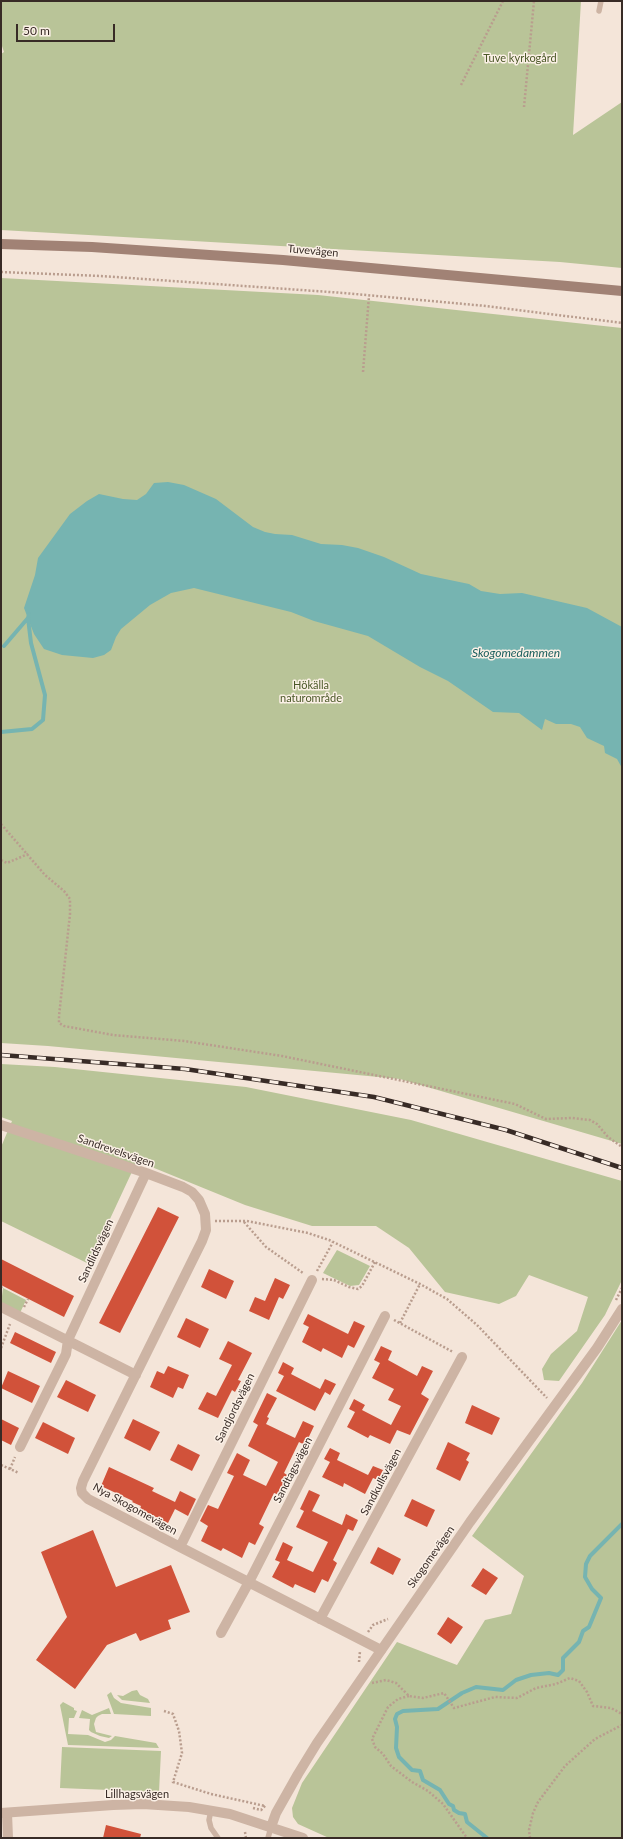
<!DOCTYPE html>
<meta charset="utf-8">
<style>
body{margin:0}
#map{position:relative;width:623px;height:1839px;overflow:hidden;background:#f4e5d9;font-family:Lato,sans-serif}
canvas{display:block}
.frame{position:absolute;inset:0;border:2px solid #382b26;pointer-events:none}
.scale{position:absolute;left:16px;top:24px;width:99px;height:18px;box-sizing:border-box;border:2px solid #382b26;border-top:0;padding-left:5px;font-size:12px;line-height:14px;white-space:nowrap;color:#382b26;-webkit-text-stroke:3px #fbf0e6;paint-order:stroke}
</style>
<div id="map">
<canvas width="623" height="1839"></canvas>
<div class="frame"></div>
<div class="scale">50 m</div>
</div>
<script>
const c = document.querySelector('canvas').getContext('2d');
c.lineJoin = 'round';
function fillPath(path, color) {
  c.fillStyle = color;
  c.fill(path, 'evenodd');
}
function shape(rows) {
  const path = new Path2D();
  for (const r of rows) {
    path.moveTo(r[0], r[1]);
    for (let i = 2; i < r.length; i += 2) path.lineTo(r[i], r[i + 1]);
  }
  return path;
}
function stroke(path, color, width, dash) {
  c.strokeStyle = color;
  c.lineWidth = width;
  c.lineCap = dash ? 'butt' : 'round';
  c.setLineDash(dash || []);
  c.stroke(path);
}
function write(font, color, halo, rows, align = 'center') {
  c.font = font + ' Lato,sans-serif';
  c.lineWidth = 3;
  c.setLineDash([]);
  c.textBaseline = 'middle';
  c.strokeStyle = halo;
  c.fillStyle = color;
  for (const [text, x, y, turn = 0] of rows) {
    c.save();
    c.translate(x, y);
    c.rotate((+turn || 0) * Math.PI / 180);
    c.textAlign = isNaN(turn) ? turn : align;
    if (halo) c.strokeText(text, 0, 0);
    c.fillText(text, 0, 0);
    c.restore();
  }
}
fillPath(shape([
 [1,1,581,1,573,135,622,102,622,268,560,262,1,230,1,54,4,52,1,43],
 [1,278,318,295,622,328,622,1144,400,1079,48,1046,1,1043],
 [1,1064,55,1067,246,1087,411,1120,622,1181,622,1280,605,1315,559,1381,544,1380,542,1369,551,1354,577,1331,588,1297,529,1275,516,1296,499,1304,445,1292,409,1248,376,1226,312,1226,245,1205,137,1161,89,1264,1,1221,1,1147,12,1121,1,1117],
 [337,1250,370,1266,359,1285,350,1286,323,1273],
 [3,1288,26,1300,20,1313,1,1304],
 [622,1320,622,1838,329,1838,298,1824,293,1817,292,1808,302,1783,397,1642,457,1665,485,1620,511,1614,524,1576,472,1536,582,1383],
 [137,1690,140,1695,148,1699,150,1703,122,1700,117,1695,123,1696,132,1691],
 [111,1692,114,1698,121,1703,151,1708,151,1716,114,1714,107,1695],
 [63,1702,74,1708,74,1710,77,1711,74,1718,69,1718,68,1734,88,1735,105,1742,111,1740,115,1736,156,1743,159,1748,68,1745,60,1705],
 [109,1708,111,1714,102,1714,98,1716,96,1718,94,1724,96,1732,112,1736,109,1738,100,1736,91,1732,89,1730,90,1719,79,1718,82,1710,92,1715],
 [62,1747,161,1751,159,1792,60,1788]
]), '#b9c498');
fillPath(shape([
 [168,482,184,485,216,499,253,527,265,532,275,534,292,535,321,544,342,545,358,548,384,557,421,574,469,584,481,591,500,594,522,593,587,608,622,627,622,768,617,759,605,753,604,746,587,738,580,727,571,724,556,724,545,719,542,730,519,713,493,712,448,681,420,667,368,636,314,621,291,612,194,588,171,593,150,605,121,629,116,637,111,650,104,655,93,658,62,655,44,649,34,634,24,608,35,575,38,558,70,514,87,501,99,494,123,499,137,500,146,494,154,483]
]), '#76b4b1');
stroke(shape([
 [4,646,28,618],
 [1,732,32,729,43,720,45,695,31,643,28,618,29,614],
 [487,1838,467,1822,465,1814,459,1813,454,1810,453,1806,449,1804,440,1790,423,1780,420,1771,412,1770,399,1757,396,1748,397,1727,395,1719,397,1714,403,1711,438,1709,462,1693,476,1687,503,1690,516,1680,531,1675,549,1673,558,1675,563,1670,563,1658,579,1642,583,1631,589,1627,601,1598,592,1589,585,1577,586,1564,590,1556,622,1524]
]), '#76b4b1', 4);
fillPath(shape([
 [158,1207,179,1217,120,1333,99,1323],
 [1,1259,74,1296,64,1317,1,1285],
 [209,1269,234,1281,226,1299,201,1287],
 [275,1278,290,1285,283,1299,279,1297,269,1320,249,1311,255,1297,265,1301],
 [308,1314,348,1334,354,1321,365,1326,354,1348,348,1345,342,1358,323,1348,321,1352,302,1342,309,1327,303,1324],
 [186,1318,209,1329,200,1348,177,1337],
 [15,1332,56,1352,51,1363,10,1343],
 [228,1341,252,1353,238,1380,241,1381,235,1392,232,1390,218,1418,198,1409,207,1392,216,1396,232,1365,219,1359],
 [381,1346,392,1351,388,1360,417,1376,422,1366,433,1371,421,1394,429,1399,410,1435,397,1430,390,1444,370,1435,368,1438,347,1427,355,1412,349,1409,354,1399,365,1405,362,1410,391,1425,401,1406,388,1400,394,1389,372,1378,380,1363,374,1360],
 [283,1362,294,1368,291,1374,320,1389,325,1379,336,1384,330,1395,325,1392,315,1411,276,1391,284,1376,278,1373],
 [168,1366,189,1375,183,1389,178,1387,173,1398,150,1387,157,1371,164,1374],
 [8,1371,40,1386,32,1403,1,1388],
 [66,1380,96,1395,88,1412,57,1397],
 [267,1393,277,1398,267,1417,269,1418,266,1424,295,1438,303,1421,314,1426,305,1445,299,1442,284,1473,289,1476,280,1495,274,1493,259,1524,264,1527,255,1545,249,1542,242,1558,223,1548,221,1551,201,1541,208,1526,200,1521,208,1505,218,1509,234,1476,227,1473,237,1453,250,1460,243,1475,266,1486,278,1462,248,1446,258,1425,253,1422],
 [472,1405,500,1418,492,1435,465,1423],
 [1,1419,19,1428,11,1445,1,1440],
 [133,1419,160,1432,150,1451,124,1438],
 [43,1422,75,1438,68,1454,35,1438],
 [448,1442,470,1453,466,1460,469,1462,460,1481,436,1469],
 [178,1444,200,1455,192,1471,170,1460],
 [330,1448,340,1453,337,1460,368,1475,373,1466,383,1470,378,1480,373,1478,365,1494,344,1483,343,1487,322,1477,330,1462,324,1459],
 [109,1467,154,1488,152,1491,175,1502,180,1491,196,1499,188,1516,175,1509,168,1523,140,1509,141,1506,132,1502,133,1501,101,1486],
 [309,1490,320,1495,312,1511,342,1525,346,1514,358,1520,353,1531,348,1529,333,1560,337,1563,328,1582,322,1579,315,1593,295,1584,293,1588,272,1577,280,1562,275,1560,283,1542,293,1547,287,1560,313,1572,328,1542,296,1527,304,1511,300,1509],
 [412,1499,435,1510,427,1527,404,1516],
 [93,1530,116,1587,171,1565,190,1612,168,1620,171,1629,140,1641,136,1633,107,1645,75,1689,36,1660,67,1617,41,1552],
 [378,1547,401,1559,393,1575,370,1563],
 [483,1568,498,1578,486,1595,471,1586],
 [448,1617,463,1627,451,1644,437,1634],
 [106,1825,141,1834,140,1838,103,1838]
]), '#d1523a');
stroke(shape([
 [461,85,503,1],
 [524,107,534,1],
 [1,272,101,276,344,293,486,306,622,323],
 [363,372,369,296],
 [1,824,45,875,64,891,70,899,70,914,59,1016,59,1023,64,1026,113,1035,184,1041,282,1056,515,1104,546,1119,572,1118,590,1120,597,1124,608,1137,622,1147],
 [1,860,7,863,28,854],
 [215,1221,247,1221,308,1233,329,1240,420,1284,447,1299,477,1325,547,1398],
 [244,1222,266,1247,303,1273],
 [317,1271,333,1242],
 [322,1279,334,1280,349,1287,358,1289,362,1286,375,1262],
 [1,1288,2,1286],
 [616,1300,622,1288],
 [24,1307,28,1299],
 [394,1320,453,1352],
 [400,1323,420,1284],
 [1,1348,10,1324],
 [1,1465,19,1473],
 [10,1469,15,1457],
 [368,1632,373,1625,388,1619],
 [359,1662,360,1651],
 [372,1683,386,1680,396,1683,409,1696,423,1698,444,1693,454,1708,495,1697,517,1698,536,1688,556,1684,570,1678,579,1681,587,1692,593,1706,611,1708,622,1714],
 [409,1696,398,1699,388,1707,372,1739,375,1747,383,1754,391,1766,412,1782,428,1791,443,1804,467,1838],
 [164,1711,173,1714,179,1731,182,1753,173,1782,211,1794,265,1806],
 [253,1808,261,1810,266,1805],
 [245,1832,246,1838],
 [530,1838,529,1830,533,1813,538,1802,565,1766,595,1739,622,1725]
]), '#b99d8e', 2.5, [2, 2]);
stroke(shape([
 [599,11,601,1],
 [211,1810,209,1820,211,1828,218,1838],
 [268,1838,271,1827]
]), '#cdb4a4', 5.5);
stroke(shape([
 [1,1125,146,1173,183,1187,192,1192,199,1200,205,1214,206,1230,202,1241,83,1481,81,1488,82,1493,88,1499,180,1547,381,1650],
 [1,1307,136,1375],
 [20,1447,66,1354,68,1340,146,1173],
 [180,1547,312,1280],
 [320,1619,462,1357],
 [221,1633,249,1582,385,1316],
 [7,1813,8,1838]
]), '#cdb4a4', 10);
stroke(shape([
 [1,1813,113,1805,143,1804,189,1807,230,1814,303,1838],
 [271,1827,276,1813,298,1774,317,1743,470,1522,597,1348,622,1309]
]), '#cdb4a4', 10);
stroke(shape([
 [1,244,92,247,283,260,622,291]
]), '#a18275', 10);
const rail = shape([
 [1,1055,185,1069,374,1097,506,1130,622,1168]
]);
stroke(rail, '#382b26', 4.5);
stroke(rail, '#fbf0e6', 3, [9]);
write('11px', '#4b5828', '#fbf0e6', [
 ["Tuve kyrkogård",520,58],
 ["Hökälla",311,685],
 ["naturområde",311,698]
]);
write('11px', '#382b26', '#fbf0e6', [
 ["Tuvevägen",313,251,5],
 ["Sandrevelsvägen",116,1151,19],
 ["Sandlidsvägen",96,1251,-65],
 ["Sandjordsvägen",235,1408,-64],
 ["Sandtagsvägen",293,1470,-63],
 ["Sandkullsvägen",381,1482,-62],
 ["Nya Skogomevägen",135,1509,29],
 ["Skogomevägen",431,1557,-55],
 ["Lillhagsvägen",137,1794]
]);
write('italic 12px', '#185d5c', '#fbf0e6', [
 ["Skogomedammen",516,653]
]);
</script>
